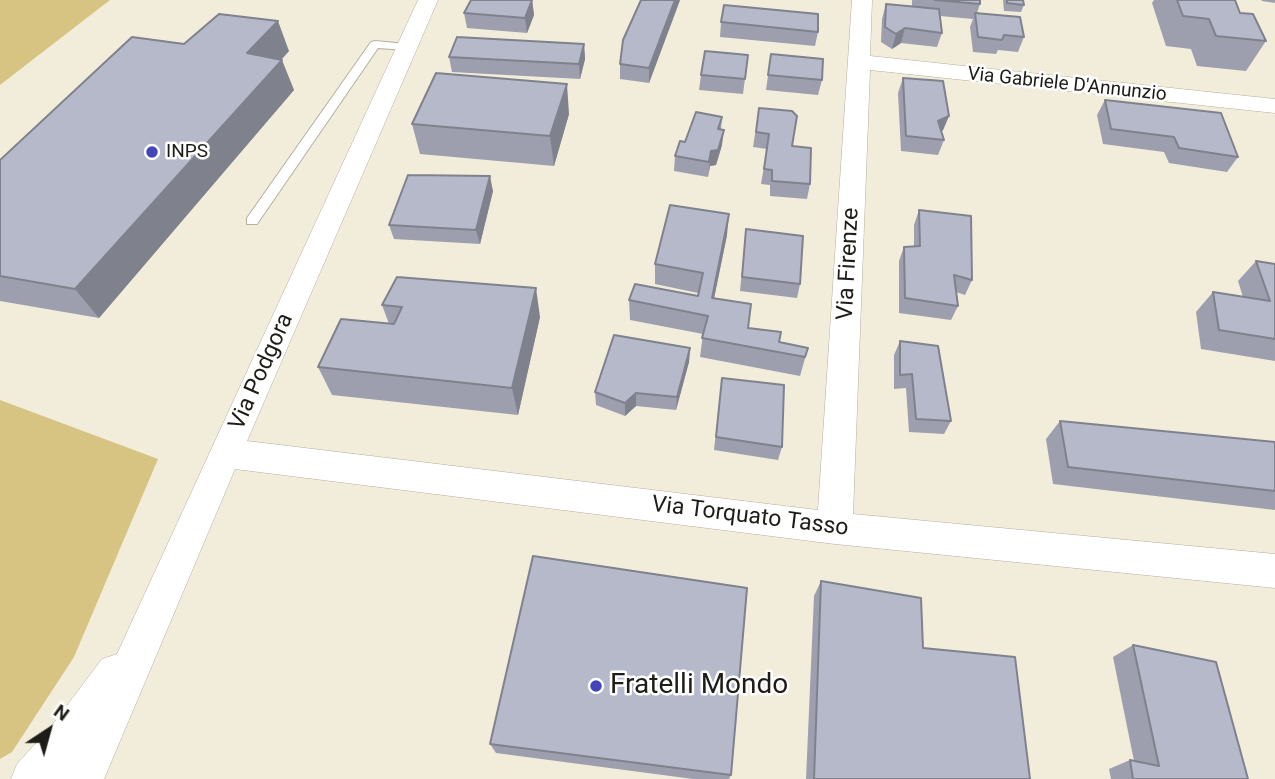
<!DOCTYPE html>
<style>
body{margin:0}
#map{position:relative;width:1275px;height:779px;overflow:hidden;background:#f2eddb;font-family:Roboto,sans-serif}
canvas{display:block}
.north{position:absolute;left:14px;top:695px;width:70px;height:70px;-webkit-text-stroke:5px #fff;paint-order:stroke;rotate:36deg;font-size:19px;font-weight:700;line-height:28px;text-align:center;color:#1e1c16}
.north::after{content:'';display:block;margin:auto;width:24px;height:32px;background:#1e1c16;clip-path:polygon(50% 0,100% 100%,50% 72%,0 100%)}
</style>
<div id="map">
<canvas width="1275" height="779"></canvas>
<div class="north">N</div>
</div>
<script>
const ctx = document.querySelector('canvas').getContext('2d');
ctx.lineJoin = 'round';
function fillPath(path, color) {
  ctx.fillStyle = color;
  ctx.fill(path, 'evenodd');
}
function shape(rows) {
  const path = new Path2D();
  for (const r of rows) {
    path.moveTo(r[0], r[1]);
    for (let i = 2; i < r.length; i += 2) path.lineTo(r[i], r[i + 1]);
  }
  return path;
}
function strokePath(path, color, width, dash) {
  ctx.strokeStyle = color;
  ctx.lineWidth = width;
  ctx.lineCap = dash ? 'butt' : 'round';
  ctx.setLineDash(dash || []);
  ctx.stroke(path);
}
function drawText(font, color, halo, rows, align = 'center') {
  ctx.font = font + ' Roboto,sans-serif';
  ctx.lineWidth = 5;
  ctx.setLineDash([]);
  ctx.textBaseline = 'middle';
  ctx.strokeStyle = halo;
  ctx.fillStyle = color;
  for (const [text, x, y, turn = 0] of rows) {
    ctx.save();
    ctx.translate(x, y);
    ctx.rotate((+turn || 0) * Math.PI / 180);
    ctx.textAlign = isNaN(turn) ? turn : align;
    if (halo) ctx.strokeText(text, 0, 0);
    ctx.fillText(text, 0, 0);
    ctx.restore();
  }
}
fillPath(shape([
 [0,0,110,0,0,85],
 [0,400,158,459,74,657,12,752,0,759]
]), '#d7c483');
const lane = shape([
 [375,41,407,44,412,47,407,50,378,48,257,224,247,224,247,218,371,42,375,41]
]);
const street = shape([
 [418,0,438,0,247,441,818,510,852,0,872,0,870,56,1275,99,1275,113,870,70,853,514,1275,554,1275,588,835,544,235,469,104,779,11,779,17,764,53,724,102,659,117,654,418,0]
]);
strokePath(lane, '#b4af9e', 2);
strokePath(street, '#b4af9e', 1);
fillPath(lane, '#fff');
fillPath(street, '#fff');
fillPath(shape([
 [532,0,534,15,527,33,467,28,464,13],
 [680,0,649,83,620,79,620,64],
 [912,0,980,0,980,4,977,13,1024,37,1018,52,998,50,996,54,973,52,970,27,973,19,940,16,942,33,937,47,901,43,892,49,881,42,882,19,886,4,912,7],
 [1003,0,1023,0,1024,5,1021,12,1004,11],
 [1154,0,1235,0,1240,13,1266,41,1246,71,1197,66,1191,49,1166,46,1152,3],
 [1261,0,1275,0,1275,3,1262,1],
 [721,22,818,32,815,46,720,37],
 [184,44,289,51,281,60,294,90,99,318,0,301,0,160],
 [584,44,585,59,580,79,452,72,449,57],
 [771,54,822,80,818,95,766,90],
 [748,55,743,94,699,90,701,75],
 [903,78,949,116,943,130,941,132,944,140,938,155,901,151,898,93],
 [1105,100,1238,157,1227,172,1169,163,1164,152,1103,144,1097,115],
 [759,108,792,146,810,184,807,199,770,196,770,185,761,184,767,149,753,147],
 [569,114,554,166,420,154,412,124],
 [722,117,721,130,722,145,716,165,710,166,708,177,674,171,675,156,685,142],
 [493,191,480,244,394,239,389,225],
 [919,210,972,280,965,295,956,292,958,306,951,320,899,313,899,261,904,247,914,246,914,225],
 [746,229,800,284,797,298,740,291],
 [727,235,714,298,748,328,779,342,808,348,800,376,700,357,703,334,630,320,629,300,698,296,698,293,655,284,655,264],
 [1256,261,1275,264,1275,361,1201,349,1196,312,1213,292,1243,297,1238,281],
 [382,305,540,317,518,415,332,395,318,367,389,324],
 [900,341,951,421,944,434,909,432,906,388,894,389,894,355],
 [690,348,689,362,676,410,636,406,625,416,596,405,595,392],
 [722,378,782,447,778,460,714,450],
 [1060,421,1275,442,1275,510,1053,484,1046,439],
 [821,581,923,648,1030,779,806,779,814,596],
 [1133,645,1248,779,1111,779,1109,769,1130,760,1134,761,1113,657],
 [490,744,731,775,729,779,693,779,496,753]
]), '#9d9fae');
fillPath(shape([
 [532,0,534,15,527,33,525,18],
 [675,0,680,0,649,83,649,68],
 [278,21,289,51,260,83,247,53],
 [905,28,901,43,892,49,896,34],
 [584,44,585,59,580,79,579,64],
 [282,60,294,90,99,318,75,289],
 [567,84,569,114,554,166,550,136],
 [949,116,943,130,933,136,938,121],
 [724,130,722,145,716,165,710,166,708,177,711,151],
 [490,176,493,191,480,244,476,230],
 [729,214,727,235,710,318,712,298],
 [536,288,540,317,518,415,512,388],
 [690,348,689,362,676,410,677,397],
 [636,393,636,406,625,416,625,403]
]), '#7f828d');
const building = shape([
 [471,0,532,0,525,18,464,13,471,0],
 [641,0,675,0,649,68,620,64,623,40,641,0],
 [935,0,980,0,980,4,935,0],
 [1007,0,1023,0,1024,5,1007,3,1007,0],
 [1177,0,1235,0,1240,13,1253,14,1266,41,1216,36,1209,19,1183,16,1177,0],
 [886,4,939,9,942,33,905,28,896,34,885,27,886,4],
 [724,5,818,14,818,32,721,22,724,5],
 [975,13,1020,17,1024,37,1004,35,1002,40,978,37,975,13],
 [219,14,278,21,247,53,282,60,75,289,0,276,0,160,132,37,184,44,219,14],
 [457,37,584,44,579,64,449,57,457,37],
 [705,51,748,55,745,79,701,75,705,51],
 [771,54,823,59,822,80,768,75,771,54],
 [436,73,567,84,550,136,412,124,436,73],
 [903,78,943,81,949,116,938,121,944,140,906,136,903,78],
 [1105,100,1221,113,1238,157,1179,148,1174,137,1111,129,1105,100],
 [759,108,792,111,797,116,792,146,811,148,810,184,772,181,772,170,764,169,769,134,756,132,759,108],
 [696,112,722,117,718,129,724,130,718,150,711,151,709,162,675,156,680,141,685,142,696,112],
 [408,175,490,176,476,230,389,225,408,175],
 [670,205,729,214,712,298,751,304,748,328,781,332,779,342,808,348,805,357,702,338,708,316,629,300,635,284,698,296,703,273,655,264,670,205],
 [919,210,971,216,972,280,954,275,958,306,905,298,904,247,920,246,919,210],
 [746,229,803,236,800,284,742,277,746,229],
 [1256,261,1275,264,1275,339,1219,330,1213,292,1270,301,1256,261],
 [397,277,536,288,512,388,318,367,341,319,394,324,402,307,382,305,397,277],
 [614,335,690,348,677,397,636,393,625,403,595,392,614,335],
 [900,341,938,346,951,421,916,419,912,374,900,375,900,341],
 [722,378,784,385,782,447,716,437,722,378],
 [1060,421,1275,442,1275,491,1068,467,1060,421],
 [533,556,747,588,731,775,490,744,533,556],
 [821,581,921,598,923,648,1015,657,1030,779,814,779,821,581],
 [1133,645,1216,662,1248,779,1133,779,1130,760,1159,766,1133,645]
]);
fillPath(building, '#b6b9ca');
strokePath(building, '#7f828d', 2);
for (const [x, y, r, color] of [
 [152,152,7,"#4445ba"],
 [596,686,7,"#4445ba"]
]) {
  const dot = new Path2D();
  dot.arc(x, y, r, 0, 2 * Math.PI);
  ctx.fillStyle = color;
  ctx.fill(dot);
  strokePath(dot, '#fff', 2.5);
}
drawText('19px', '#1e1c16', '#fff', [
 ["Via Gabriele D'Annunzio",1067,85,6]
]);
drawText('19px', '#1e1c16', '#fff', [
 ["INPS",166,152]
], 'left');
drawText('23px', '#1e1c16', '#fff', [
 ["Via Firenze",849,264,-87],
 ["Via Podgora",262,372,-66],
 ["Via Torquato Tasso",750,517,7]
]);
drawText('28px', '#1e1c16', '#fff', [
 ["Fratelli Mondo",610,686]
], 'left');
</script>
